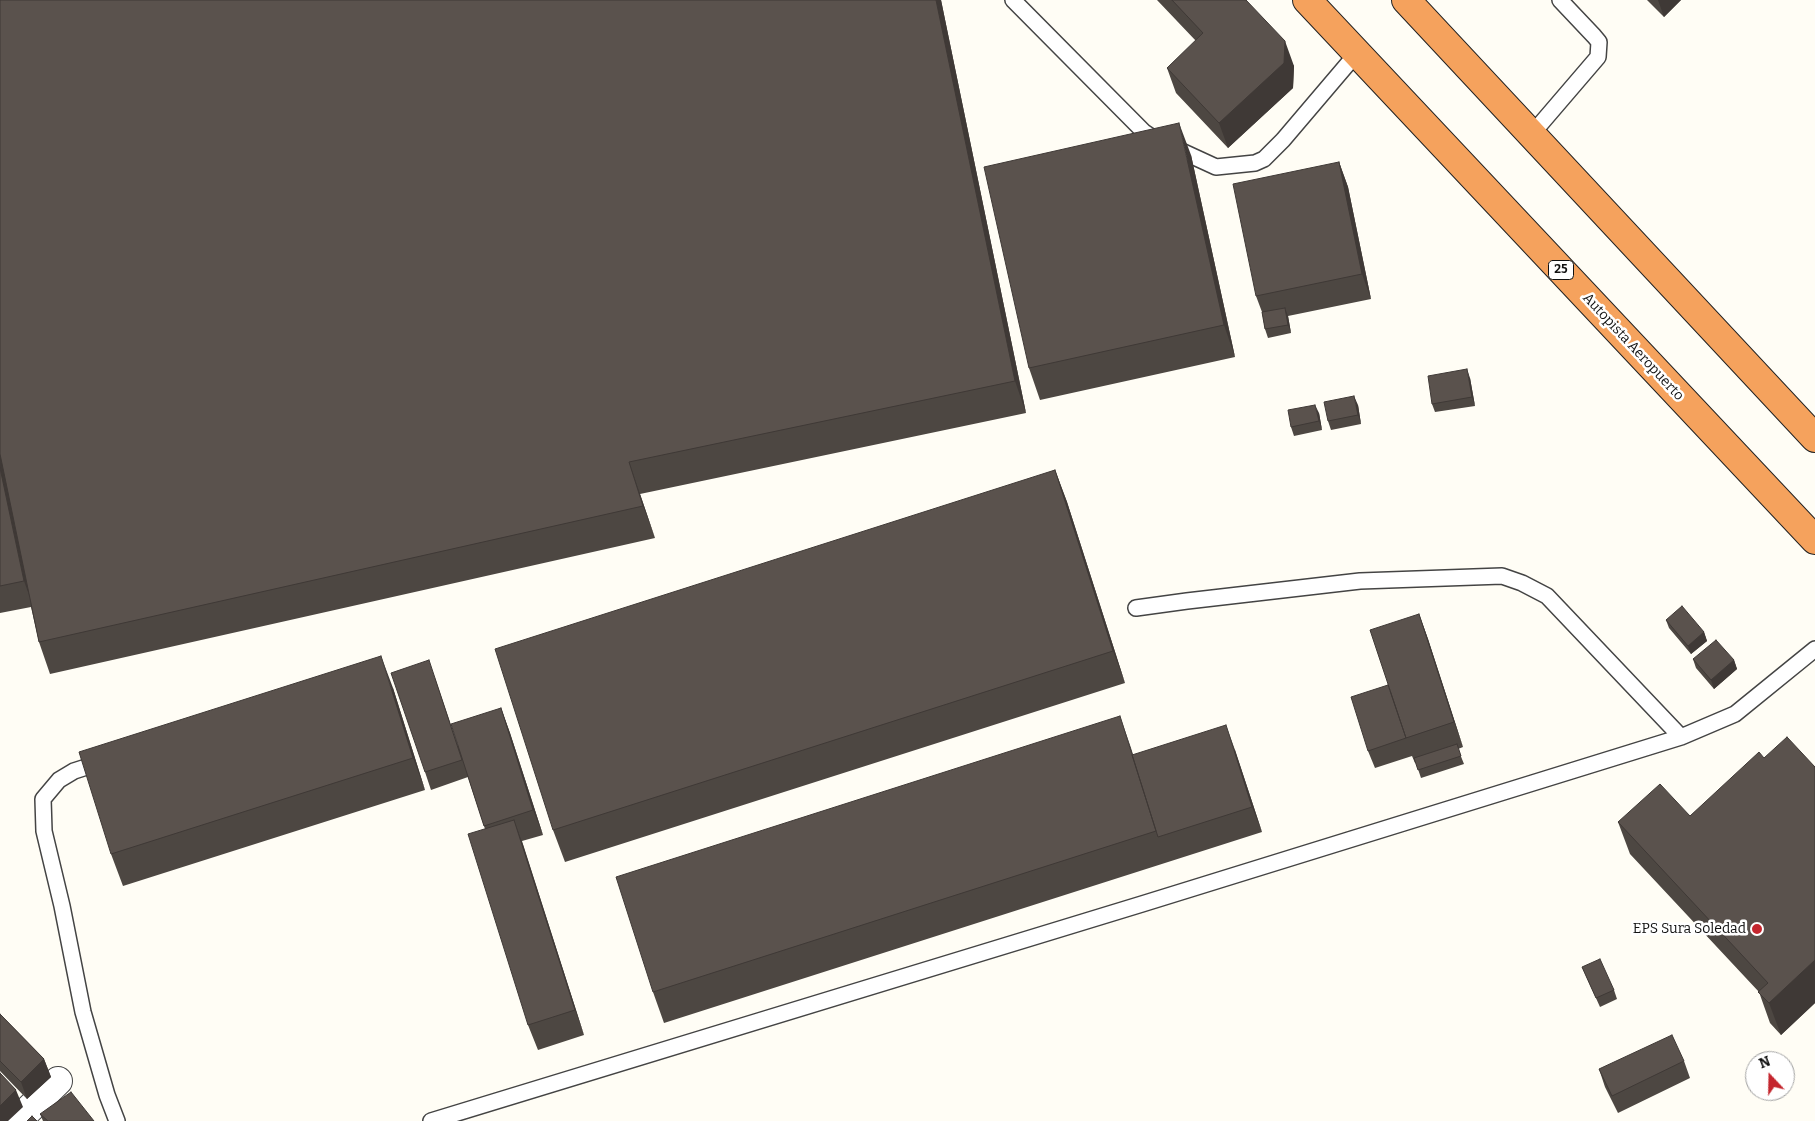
<!DOCTYPE html>
<style>
body{margin:0}
#map{position:relative;width:1815px;height:1121px;overflow:hidden;background:#fffdf5;font-family:Bitter,serif}
canvas{display:block}
.north{position:absolute;left:1745px;top:1051px;width:50px;height:50px;box-sizing:border-box;background:#fff;border:1px solid #a0a0a0;border-radius:50%;rotate:339deg;font-size:14px;font-weight:700;line-height:20px;text-align:center;color:#111}
.north::after{content:'';display:block;margin:auto;width:18px;height:22px;background:#c4262e;clip-path:polygon(50% 0,100% 100%,50% 72%,0 100%)}
</style>
<div id="map">
<canvas width="1815" height="1121"></canvas>
<div class="north">N</div>
</div>
<script>
const ctx = document.querySelector('canvas').getContext('2d');
ctx.lineJoin = 'round';
function shape(rows) {
  const path = new Path2D();
  for (const r of rows) {
    path.moveTo(r[0], r[1]);
    for (let i = 2; i < r.length; i += 2) path.lineTo(r[i], r[i + 1]);
  }
  return path;
}
function strokePath(path, color, width, dash) {
  ctx.strokeStyle = color;
  ctx.lineWidth = width;
  ctx.lineCap = dash ? 'butt' : 'round';
  ctx.setLineDash(dash || []);
  ctx.stroke(path);
}
function fillPath(path, color) {
  ctx.fillStyle = color;
  ctx.fill(path, 'evenodd');
}
function drawText(font, color, halo, rows, align = 'center') {
  ctx.font = font + ' Bitter,serif';
  ctx.lineWidth = 5;
  ctx.setLineDash([]);
  ctx.textBaseline = 'middle';
  ctx.strokeStyle = halo;
  ctx.fillStyle = color;
  for (const [text, x, y, turn = 0] of rows) {
    ctx.save();
    ctx.translate(x, y);
    ctx.rotate((+turn || 0) * Math.PI / 180);
    ctx.textAlign = isNaN(turn) ? turn : align;
    if (halo) ctx.strokeText(text, 0, 0);
    ctx.fillText(text, 0, 0);
    ctx.restore();
  }
}
const lane = shape([
 [1013,0,1144,132,1153,138,1216,167,1255,163,1264,159,1283,140,1357,53],
 [1532,134,1598,57,1599,42,1594,36,1560,0],
 [1136,608,1187,601,1360,581,1502,576,1522,583,1547,596,1681,737],
 [102,762,74,771,59,780,43,799,44,831,62,906,83,1012,107,1095,117,1121],
 [431,1121,1142,904,1681,737,1735,714,1815,649]
]);
const street = shape([
 [17,1121,58,1081]
]);
const highway = shape([
 [1307,0,1815,540],
 [1406,0,1815,438]
]);
strokePath(lane, '#444', 18);
strokePath(street, '#444', 30);
strokePath(highway, '#222', 30);
strokePath(lane, '#fff', 15);
strokePath(street, '#fff', 28);
strokePath(highway, '#f5a25d', 28);
fillPath(shape([
 [0,0,941,0,1026,413,640,494,655,538,50,674,39,642,31,607,0,613],
 [1157,0,1246,0,1294,66,1293,88,1228,148,1176,93,1167,68,1196,41],
 [1647,0,1681,0,1664,17],
 [1191,155,1235,357,1040,400,1029,368],
 [1339,162,1348,187,1371,299,1288,316,1291,333,1268,338,1265,329,1262,312,1256,296],
 [1470,378,1475,406,1435,412,1432,404],
 [1358,405,1361,424,1331,430,1328,421],
 [1319,413,1322,430,1294,436,1291,427],
 [1055,470,1067,502,1125,683,565,862,553,830],
 [1419,614,1428,639,1463,747,1458,749,1464,764,1421,778,1416,763,1415,763,1412,756,1375,768,1368,751],
 [1666,620,1704,632,1707,641,1691,654,1669,628],
 [1693,659,1734,660,1737,669,1714,689,1696,668],
 [435,678,458,746,501,708,510,733,543,835,522,841,584,1035,538,1050,528,1025,485,829,468,777,431,790,425,772],
 [393,688,425,790,123,886,111,854],
 [1235,750,1262,832,664,1023,653,992,1133,755],
 [1764,758,1815,767,1815,1003,1781,1035,1770,1023,1759,992,1630,854,1618,822,1690,816],
 [1582,967,1614,990,1617,999,1600,1007],
 [0,1014,44,1059,51,1077,27,1099,0,1071],
 [1684,1061,1690,1078,1618,1113,1605,1087,1599,1069],
 [40,1114,94,1121,43,1121]
]), '#4d4742');
fillPath(shape([
 [936,0,941,0,1026,413,1015,381],
 [1658,0,1681,0,1664,17],
 [1285,41,1294,66,1293,88,1228,148,1219,123],
 [1179,123,1191,155,1235,357,1224,325],
 [1339,162,1348,187,1371,299,1362,274],
 [1285,308,1288,316,1291,333,1288,325],
 [1467,369,1470,378,1475,406,1472,397],
 [1354,396,1358,405,1361,424,1358,415],
 [1315,405,1319,413,1322,430,1319,421],
 [0,450,33,606,24,581,0,468],
 [629,462,640,494,655,538,643,506],
 [1055,470,1067,502,1125,683,1113,651],
 [1419,614,1428,639,1463,747,1454,722],
 [1704,632,1707,641,1691,654,1688,646],
 [381,656,393,688,425,790,413,758],
 [1734,660,1737,669,1714,689,1711,680],
 [501,708,510,733,543,835,533,810],
 [1120,716,1131,748,1159,837,1158,837],
 [1226,725,1235,750,1262,832,1252,807],
 [514,820,523,845,584,1035,575,1010],
 [1815,960,1815,1003,1781,1035,1769,1003],
 [44,1059,51,1077,27,1099,21,1082],
 [16,1090,23,1107,8,1121,0,1121,0,1106]
]), '#3f3936');
const building = shape([
 [0,0,936,0,1015,381,629,462,643,506,39,642,0,454,0,0],
 [1172,0,1246,0,1285,41,1284,63,1219,123,1167,68,1203,33,1172,0],
 [1179,123,1224,325,1029,368,984,167,1179,123],
 [1339,162,1362,274,1256,296,1233,184,1339,162],
 [1285,308,1288,325,1265,329,1262,312,1285,308],
 [1467,369,1472,397,1432,404,1428,376,1467,369],
 [1354,396,1358,415,1328,421,1324,402,1354,396],
 [1315,405,1319,421,1291,427,1288,410,1315,405],
 [0,468,24,581,0,586,0,468],
 [1055,470,1113,651,553,830,495,649,1055,470],
 [1682,606,1704,632,1688,646,1666,620,1682,606],
 [1419,614,1454,722,1406,738,1370,630,1419,614],
 [1716,640,1734,660,1711,680,1693,659,1716,640],
 [381,656,413,758,111,854,79,752,381,656],
 [429,660,462,760,425,772,391,673,429,660],
 [1388,685,1406,738,1368,751,1351,697,1388,685],
 [501,708,533,810,484,826,451,724,501,708],
 [1120,716,1156,831,653,992,616,877,1120,716],
 [1226,725,1252,807,1158,837,1132,755,1226,725],
 [1787,737,1815,767,1815,960,1769,1003,1758,992,1768,983,1618,822,1660,784,1690,816,1759,752,1764,758,1787,737],
 [1457,744,1461,756,1418,770,1414,758,1457,744],
 [514,820,575,1010,528,1025,468,834,514,820],
 [1600,959,1614,990,1596,998,1582,967,1600,959],
 [0,1014,44,1059,21,1082,0,1061,0,1014],
 [1672,1035,1684,1061,1612,1096,1599,1069,1672,1035],
 [0,1073,16,1090,0,1106,0,1073],
 [71,1092,94,1121,48,1121,40,1114,71,1092],
 [32,1116,37,1121,27,1121,32,1116]
]);
fillPath(building, '#5a524d');
strokePath(building, '#3f3936', 1);
for (const [x, y, r, color] of [
 [1757,929,6,"#c4262e"]
]) {
  const dot = new Path2D();
  dot.arc(x, y, r, 0, 2 * Math.PI);
  ctx.fillStyle = color;
  ctx.fill(dot);
  strokePath(dot, '#fff', 2);
}
for (const [x, y, w] of [
 [1561,270,25]
]) {
  const box = new Path2D();
  box.roundRect(x - w / 2, y - 9.5, w, 19, 4);
  ctx.fillStyle = '#fff';
  ctx.fill(box);
  strokePath(box, '#111', 1);
}
drawText('bold 12px', '#111', null, [
 ["25",1561,270]
]);
drawText('14px', '#111', '#fff', [
 ["Autopista Aeropuerto",1633,347,47]
]);
drawText('14px', '#111', '#fff', [
 ["EPS Sura Soledad",1746,929]
], 'right');
</script>
